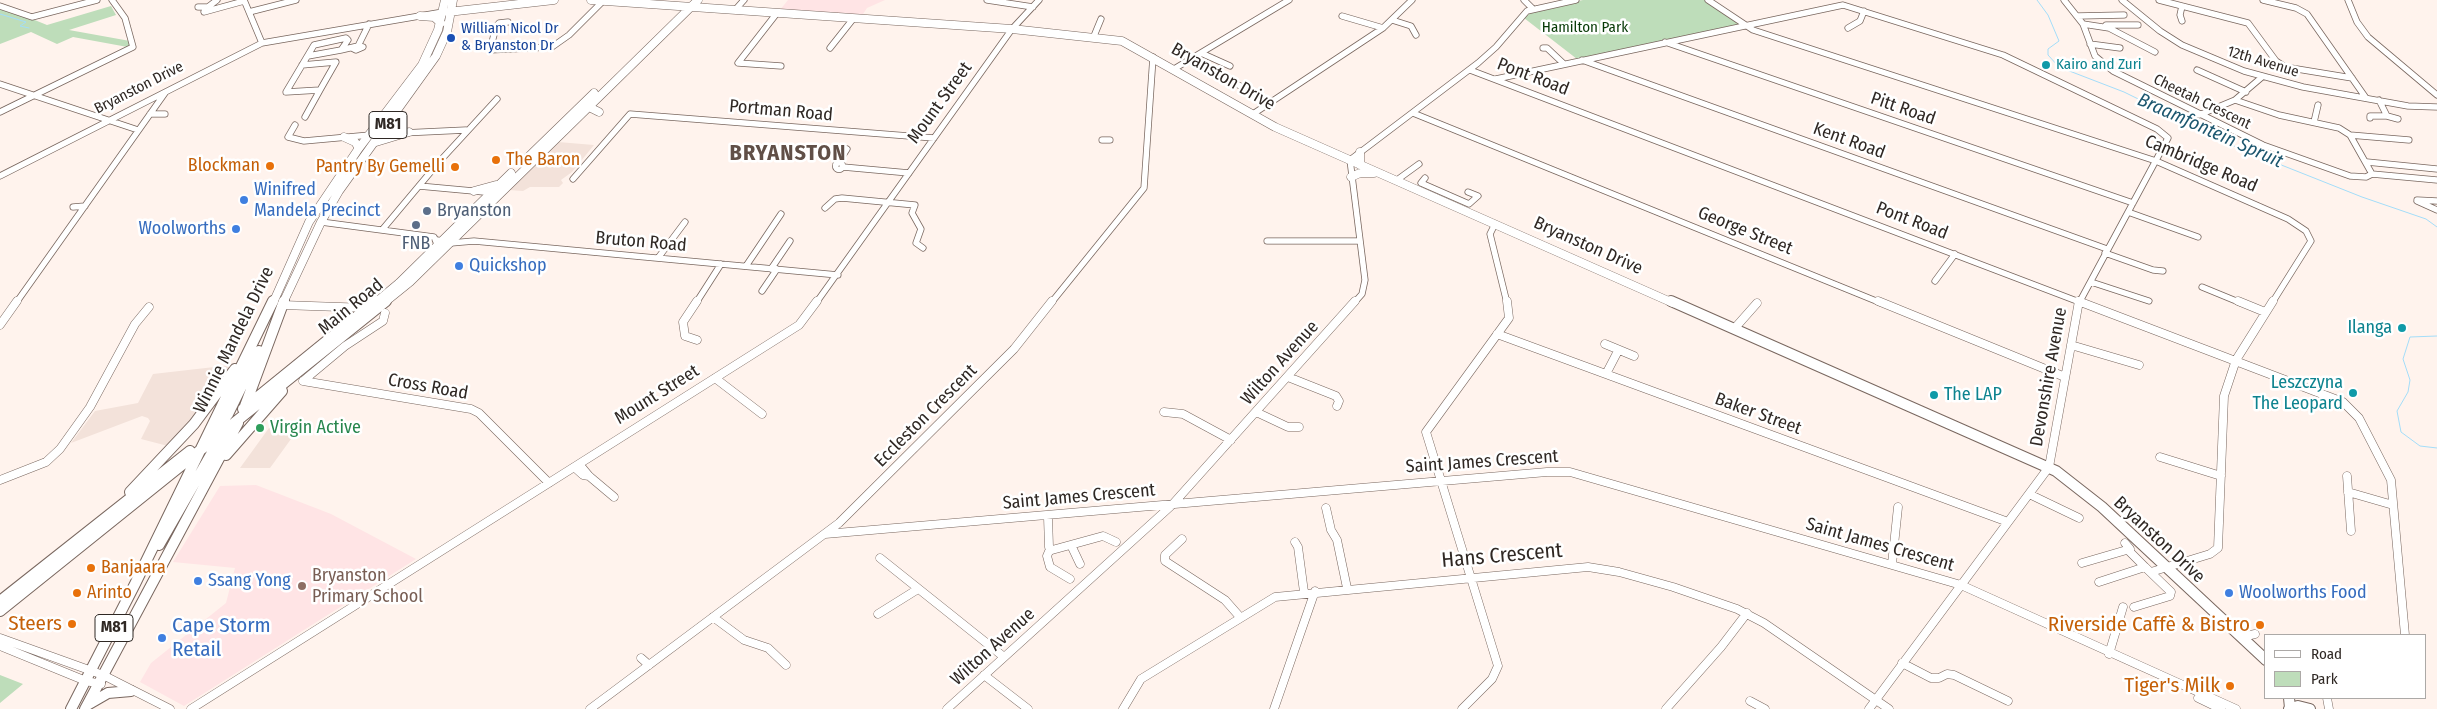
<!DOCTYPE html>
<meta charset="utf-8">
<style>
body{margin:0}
#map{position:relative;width:2437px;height:709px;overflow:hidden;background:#fff3ed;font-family:"Fira Sans Condensed",sans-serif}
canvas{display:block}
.legend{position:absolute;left:2264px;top:634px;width:162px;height:65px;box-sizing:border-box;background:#fff;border:1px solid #aca9a7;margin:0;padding:6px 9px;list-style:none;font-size:15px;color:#2f2824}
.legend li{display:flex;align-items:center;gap:10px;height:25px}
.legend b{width:25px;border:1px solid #aca9a7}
</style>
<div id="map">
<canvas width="2437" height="709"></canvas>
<ul class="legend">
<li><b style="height:6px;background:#fff"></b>Road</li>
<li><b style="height:14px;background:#beddba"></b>Park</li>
</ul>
</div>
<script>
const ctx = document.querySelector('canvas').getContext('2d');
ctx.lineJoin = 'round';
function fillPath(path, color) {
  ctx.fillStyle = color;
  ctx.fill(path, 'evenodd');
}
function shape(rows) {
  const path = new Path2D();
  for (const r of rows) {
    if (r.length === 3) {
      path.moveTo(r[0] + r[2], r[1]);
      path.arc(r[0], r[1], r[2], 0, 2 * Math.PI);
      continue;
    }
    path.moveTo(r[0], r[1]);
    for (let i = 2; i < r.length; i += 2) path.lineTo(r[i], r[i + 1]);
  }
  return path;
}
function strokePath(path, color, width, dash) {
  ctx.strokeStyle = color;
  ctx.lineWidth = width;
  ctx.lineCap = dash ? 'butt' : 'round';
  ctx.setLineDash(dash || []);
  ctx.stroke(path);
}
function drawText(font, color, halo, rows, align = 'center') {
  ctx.font = font + ' "Fira Sans Condensed",sans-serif';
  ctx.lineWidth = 5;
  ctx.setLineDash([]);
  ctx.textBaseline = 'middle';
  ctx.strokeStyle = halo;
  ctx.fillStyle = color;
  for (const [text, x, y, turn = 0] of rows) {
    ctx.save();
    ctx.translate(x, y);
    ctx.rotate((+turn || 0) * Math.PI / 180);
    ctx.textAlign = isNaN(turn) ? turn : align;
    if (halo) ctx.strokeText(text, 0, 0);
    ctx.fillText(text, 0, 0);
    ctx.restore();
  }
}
fillPath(shape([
 [558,142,594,145,572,172,561,180,563,183,559,187,530,187,523,191,509,190],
 [232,365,208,401,168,446,141,439,150,421,148,418,142,416,71,443,95,411,138,403,153,374],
 [269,428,299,428,270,468,240,468]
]), '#f3e2da');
fillPath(shape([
 [788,0,885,0,867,8,863,14,855,15,780,10],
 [256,485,331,514,416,559,184,706,140,682,151,663,226,603,235,568,173,562,220,486]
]), '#ffe4e5');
fillPath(shape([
 [1583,0,1707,0,1743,25,1577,59,1524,18,1534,10],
 [0,6,47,25,111,6,116,15,69,30,130,41,133,48,73,37,57,44,31,32,0,44],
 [0,675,23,684,0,703]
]), '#beddba');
strokePath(shape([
 [2037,0,2048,15,2059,41,2048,49,2048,55,2059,67,2124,92,2236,147,2362,197,2426,219,2437,227],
 [0,14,26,22,20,26,29,28],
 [2437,336,2410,337,2403,359,2410,380,2408,392,2397,411,2401,432,2420,446,2437,448]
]), '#a3ddf9', 1);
const minorFar1 = shape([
 [244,0,262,43],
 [987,0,1033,7],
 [1524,0,1533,9],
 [1708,0,1753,30,2156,161,2288,219,2306,231,2311,241,2272,303],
 [2064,0,2083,24,2095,56,2113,71,2263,145,2350,176,2366,177,2372,174,2350,135,2339,128,2279,115,2235,100],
 [2122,0,2160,31,2182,45,2244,71,2303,87,2408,106,2437,107],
 [2159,0,2248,23,2276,61,2285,67,2352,78],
 [2263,0,2296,8,2307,14,2366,98],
 [2348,0,2357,22,2368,37,2437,95],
 [0,6,32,17,97,0],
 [2182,6,2180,15,2182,21],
 [198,7,208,7,217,0],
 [735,10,744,0],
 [204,12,244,1],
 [249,12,296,0],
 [777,13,738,63,781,66],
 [1342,16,1383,28],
 [2077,16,2124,15],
 [1392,20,1411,26,1416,35],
 [508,22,499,23,496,27,490,50,552,47,569,35,604,0],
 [2083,24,2109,28,2155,52],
 [2106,25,2138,25],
 [1848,28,1860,21,1864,11],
 [1094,36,1101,19],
 [1665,42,2133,203],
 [2090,44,2120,48],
 [358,46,369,24],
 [830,48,853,19],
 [1543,48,1547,48,1564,64],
 [1201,53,1230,66],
 [308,56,341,50],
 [1582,60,2107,249],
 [1195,63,1258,95,1268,105],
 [302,65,336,62,320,90],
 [1174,69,1289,0],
 [1470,70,2082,303],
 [2197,70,2246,92],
 [1496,79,1843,5,2003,55,2157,129,2168,138,2079,303],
 [0,84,138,130],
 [2379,100,2387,116],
 [0,112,133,47,125,18,112,0],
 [1413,113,1881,303],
 [150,114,165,114],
 [1253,114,1383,28,1412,0],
 [2199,115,2235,100,2262,77],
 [305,117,320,90,286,92,314,45,346,38,348,40,341,50,358,46,363,47,356,50,352,48],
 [2370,118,2370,116,2387,116,2398,119],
 [2314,122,2318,105],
 [295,125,288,137,304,141,381,134,466,130],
 [2350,135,2409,140],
 [1102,140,1110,140],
 [2367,162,2437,169],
 [839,166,3.5],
 [838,163,847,149],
 [843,167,909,173],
 [2372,174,2437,180],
 [0,176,262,43,443,12],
 [1425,178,1421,183,1469,204,1478,196,1468,192],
 [573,179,630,114,934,138],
 [1397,180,1419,164],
 [419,186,495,193],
 [2417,200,2437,201],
 [2417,201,2437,210],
 [73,207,85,206],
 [825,208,835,199,842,198,915,205,912,213,921,229,916,243,923,248],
 [2128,212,2198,237],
 [321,222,434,237,437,244],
 [1495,224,1490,234,1507,303],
 [382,230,439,162,497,99],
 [437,240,451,243,474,241,838,275],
 [1267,241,1360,241],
 [2105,253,2153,270,2163,271],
 [658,258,685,222],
 [746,266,781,214],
 [771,269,790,241],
 [1935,281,1955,254],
 [2091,282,2149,301],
 [2202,287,2241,303],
 [762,291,777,269],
 [16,303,165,93],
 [696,303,721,264],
 [816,303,1012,29,1039,0],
 [1051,303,1144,188,1153,57],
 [1354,303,1362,294,1365,280,1350,160,1478,63,1496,47,1527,11,1576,0]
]);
const minor = shape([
 [697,301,683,322,685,336,697,340],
 [1878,301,2065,377],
 [2078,301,2343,402,2359,418,2391,480,2405,635],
 [2238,301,2265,312],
 [282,305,369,308],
 [0,325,17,301],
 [1734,329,1757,303],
 [1497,334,2008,522],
 [1605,344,1634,356],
 [2071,345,2139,365],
 [1606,374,1618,351],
 [1288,377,1336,396,1339,401,1337,406],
 [715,378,762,414],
 [303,381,471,409,479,413,549,483],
 [303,381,345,346,383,321,385,313],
 [1164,412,1183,414,1231,440],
 [1256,412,1288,427,1299,427],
 [2160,457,2221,476],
 [579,464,589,476,614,497],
 [574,467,583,475,589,476],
 [2347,476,2351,531],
 [0,480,46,462,60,449,90,407,135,324,149,307],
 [2348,492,2393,505],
 [2029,494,2079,518],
 [1326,508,1331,530,1337,540,1347,588],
 [1048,517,1049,547,1052,550,1103,536,1116,542],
 [825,534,1547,472,1570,472,1961,585,2236,709],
 [1182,539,1165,555,1165,561,1225,600,1240,617],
 [1295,542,1298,547,1304,592],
 [1071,545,1080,564],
 [1050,549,1047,556,1050,567,1070,579],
 [2127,549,2145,567],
 [880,558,1004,657],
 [2082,563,2130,549,2125,543],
 [1892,564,1898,507],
 [2151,572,2210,554,2218,548,2224,396,2236,360,2273,301],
 [2099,582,2145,567,2171,592,2170,596,2134,607],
 [878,614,918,589],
 [713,617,744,640,768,648,786,665],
 [2242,637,2255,634],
 [0,638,103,675,170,709],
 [0,646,86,681,101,684],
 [2109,654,2123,607],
 [641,658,649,665],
 [1902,663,1931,678,1939,678,1947,674,1954,675,2008,701],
 [984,675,1028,709],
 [2198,698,2221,709],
 [2327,698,2329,709],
 [1750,701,1765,709],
 [191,709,799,325,817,301],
 [590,709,839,523,1014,349,1052,301],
 [947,709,1172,505,1355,301],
 [1123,709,1141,679,1275,597,1588,567,1619,572,1673,587,1737,609,1764,623,1889,709],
 [1274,709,1315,591],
 [1462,709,1492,679,1498,666,1426,432,1509,318,1507,301],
 [1666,709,1721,647,1747,613],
 [1869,709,2049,467,2079,301]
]);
const majorFar1 = shape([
 [591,0,1012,29,1122,41,1275,127,1673,303],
 [448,12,554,0],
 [420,16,434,17,441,23],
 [592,104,591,108,599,112],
 [344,137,355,142,359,148],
 [376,142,409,132],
 [1360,152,1360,165],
 [524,161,594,93],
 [1351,177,1360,173,1374,173],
 [474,191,496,185],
 [273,303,309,222,359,148,422,65,438,30,445,0],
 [283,303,321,222,339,191,436,56,447,32,453,0],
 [375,303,399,283,511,173],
 [384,303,410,282,698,0]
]);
const major = shape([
 [1671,301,2056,471,2102,507,2266,660],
 [245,406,284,301],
 [243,409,376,301],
 [212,435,228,414,259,351],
 [226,455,282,391],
 [130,492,194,424,235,369],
 [159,545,221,437],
 [0,601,190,451],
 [0,611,386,301],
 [2289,698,2290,708],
 [89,704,108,693,131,691],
 [71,709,135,584,273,301],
 [85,709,238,423],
 [2289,709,2298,706,2310,709]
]);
strokePath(minorFar1, '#79675f', 7);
strokePath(minor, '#79675f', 9);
strokePath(majorFar1, '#79675f', 9);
strokePath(major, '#79675f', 12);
strokePath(minorFar1, '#fff', 5.5);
strokePath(minor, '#fff', 8);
strokePath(majorFar1, '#fff', 8);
strokePath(major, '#fff', 10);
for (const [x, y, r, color] of [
 [451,38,5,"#1a4fb4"],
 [2046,65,5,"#0f9aa8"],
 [496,160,5,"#e8710a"],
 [270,166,5,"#e8710a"],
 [455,167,5,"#e8710a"],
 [244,200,5,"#3f7fe0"],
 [427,211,5,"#5c6f8a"],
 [416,225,5,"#5c6f8a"],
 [236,229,5,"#3f7fe0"],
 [459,266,5,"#3f7fe0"],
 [2402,328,5,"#0f9aa8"],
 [2353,393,5,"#0f9aa8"],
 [1934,395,5,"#0f9aa8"],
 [260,428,5,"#2e9e5b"],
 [91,568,5,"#e8710a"],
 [198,581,5,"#3f7fe0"],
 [302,586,5,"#8d6e63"],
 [77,593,5,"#e8710a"],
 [2229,593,5,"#3f7fe0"],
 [72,624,5,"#e8710a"],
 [2260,625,5,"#e8710a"],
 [162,638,5,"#3f7fe0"],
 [2230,686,5,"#e8710a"]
]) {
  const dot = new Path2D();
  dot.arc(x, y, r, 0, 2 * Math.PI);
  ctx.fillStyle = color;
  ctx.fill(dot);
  strokePath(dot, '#fff', 2);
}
drawText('15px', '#073a06', '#fff', [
 ["Hamilton Park",1585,28]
]);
drawText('15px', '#164399', '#fff', [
 ["William Nicol Dr",461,29],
 ["& Bryanston Dr",461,46]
], 'left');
drawText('15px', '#2f2824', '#fff', [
 ["12th Avenue",2263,62,17],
 ["Bryanston Drive",139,88,-27],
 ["Cheetah Crescent",2202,102,26]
]);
drawText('15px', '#0d838f', '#fff', [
 ["Kairo and Zuri",2056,65]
], 'left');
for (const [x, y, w] of [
 [388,125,38],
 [114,628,38]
]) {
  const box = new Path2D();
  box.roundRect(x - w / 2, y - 13.5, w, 27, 4);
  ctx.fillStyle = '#fff';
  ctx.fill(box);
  strokePath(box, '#2f2824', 1);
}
drawText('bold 16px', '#2f2824', null, [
 ["M81",388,125],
 ["M81",114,628]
]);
drawText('18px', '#2f2824', '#fff', [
 ["Bryanston Drive",1223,77,30],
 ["Pont Road",1533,77,21],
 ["Mount Street",940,103,-54],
 ["Pitt Road",1903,109,19],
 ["Portman Road",781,111,5],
 ["Kent Road",1849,141,20],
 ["Cambridge Road",2201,164,23],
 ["Pont Road",1912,221,21],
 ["George Street",1745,231,22],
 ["Bruton Road",641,242,5],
 ["Bryanston Drive",1588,246,24],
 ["Main Road",351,307,-39],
 ["Winnie Mandela Drive",234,340,-64],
 ["Wilton Avenue",1280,363,-48],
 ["Devonshire Avenue",2049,377,-80],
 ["Cross Road",428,387,10],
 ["Mount Street",657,395,-32],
 ["Baker Street",1758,414,20],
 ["Eccleston Crescent",926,416,-45],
 ["Saint James Crescent",1482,462,-4],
 ["Saint James Crescent",1079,497,-5],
 ["Bryanston Drive",2159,540,43],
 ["Saint James Crescent",1880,545,16],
 ["Wilton Avenue",993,647,-42]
]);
drawText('18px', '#c56008', '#fff', [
 ["The Baron",506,160],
 ["Blockman",260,166,"right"],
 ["Pantry By Gemelli",445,167,"right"],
 ["Banjaara",101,568],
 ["Arinto",87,593]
], 'left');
drawText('18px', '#366cbe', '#fff', [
 ["Winifred",254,190],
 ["Mandela Precinct",254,211],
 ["Woolworths",226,229,"right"],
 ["Quickshop",469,266],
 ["Ssang Yong",208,581],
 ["Woolworths Food",2239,593]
], 'left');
drawText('18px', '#4e5e75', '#fff', [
 ["Bryanston",437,211],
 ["FNB",416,244,"center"]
], 'left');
drawText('18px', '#0d838f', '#fff', [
 ["Ilanga",2392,328],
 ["Leszczyna",2343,383],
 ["The Leopard",2343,404],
 ["The LAP",1944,395,"left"]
], 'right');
drawText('18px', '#27864d', '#fff', [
 ["Virgin Active",270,428]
], 'left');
drawText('18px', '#785e54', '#fff', [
 ["Bryanston",312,576],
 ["Primary School",312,597]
], 'left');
drawText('italic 19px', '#1d576f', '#fff', [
 ["Braamfontein Spruit",2210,131,24]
]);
drawText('21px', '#2f2824', '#fff', [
 ["Hans Crescent",1502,556,-5]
]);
drawText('21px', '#c56008', '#fff', [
 ["Steers",62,624],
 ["Riverside Caffè & Bistro",2250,625],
 ["Tiger's Milk",2220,686]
], 'right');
drawText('21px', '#366cbe', '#fff', [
 ["Cape Storm",172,626],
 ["Retail",172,650]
], 'left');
ctx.letterSpacing = '1px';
drawText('bold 22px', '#604f47', '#fff', [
 ["BRYANSTON",788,154]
]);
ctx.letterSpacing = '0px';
</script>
